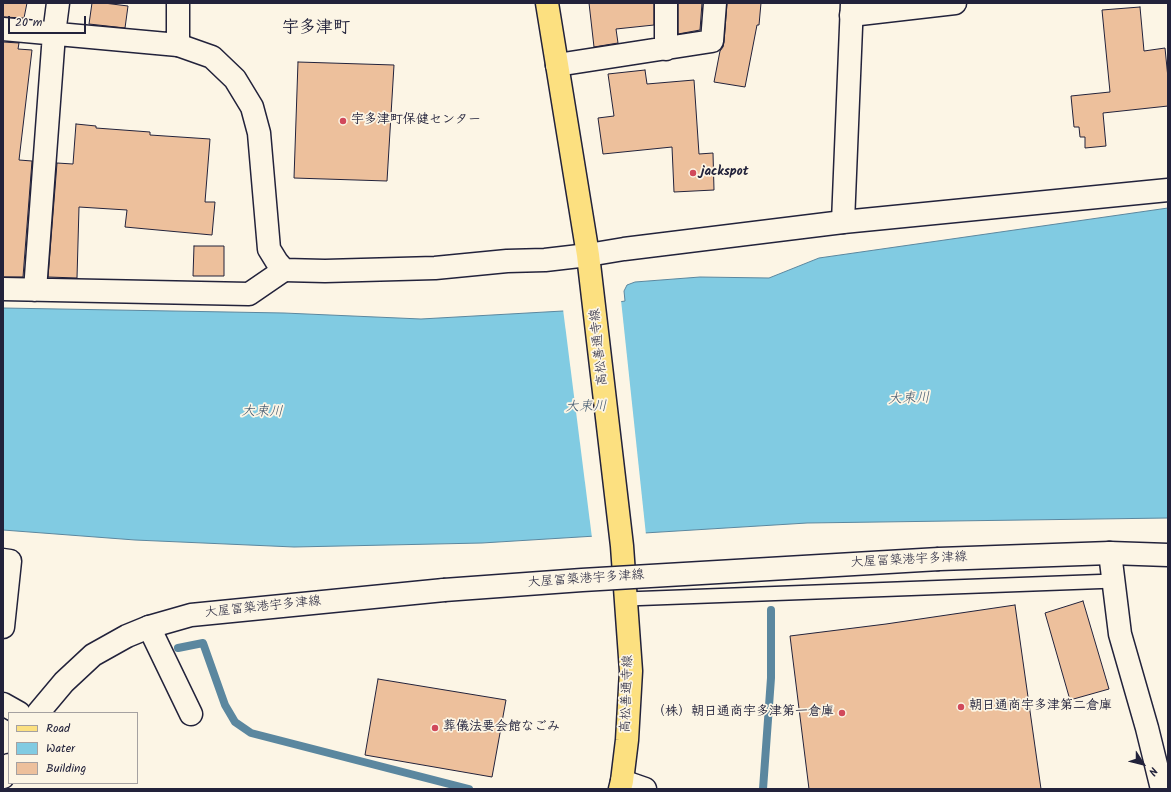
<!DOCTYPE html>
<meta charset="utf-8">
<style>
body{margin:0}
#map{position:relative;width:1171px;height:792px;overflow:hidden;background:#fcf5e5;font-family:Kalam,sans-serif}
canvas{display:block}
.frame{position:absolute;inset:0;border:4px solid #22223b;pointer-events:none}
.legend{position:absolute;left:8px;top:712px;width:130px;height:72px;box-sizing:border-box;background:#fcf5e5;border:1px solid #a5a1a1;margin:0;padding:5px 7px;list-style:none;font-size:12px;color:#22223b}
.legend li{display:flex;align-items:center;gap:8px;height:20px}
.legend b{width:20px;border:1px solid #a5a1a1}
.north{position:absolute;left:1123px;top:744px;width:40px;height:40px;-webkit-text-stroke:3px #fcf5e5;paint-order:stroke;rotate:126deg;font-size:11px;font-weight:700;line-height:16px;text-align:center;color:#22223b}
.north::after{content:'';display:block;margin:auto;width:14px;height:18px;background:#22223b;clip-path:polygon(50% 0,100% 100%,50% 72%,0 100%)}
.scale{position:absolute;left:8px;top:16px;width:78px;height:18px;box-sizing:border-box;border:2px solid #22223b;border-top:0;padding-left:5px;font-size:12px;line-height:14px;white-space:nowrap;color:#22223b;-webkit-text-stroke:3px #fcf5e5;paint-order:stroke}
</style>
<div id="map">
<canvas width="1171" height="792"></canvas>
<div class="frame"></div>
<ul class="legend">
<li><b style="height:5px;background:#fce080"></b>Road</li>
<li><b style="height:11px;background:#81cbe2"></b>Water</li>
<li><b style="height:11px;background:#edc09c"></b>Building</li>
</ul>
<div class="north">N</div>
<div class="scale">20 m</div>
</div>
<script>
const ctx = document.querySelector('canvas').getContext('2d');
ctx.lineJoin = 'round';
function fillPath(path, color) {
  ctx.fillStyle = color;
  ctx.fill(path, 'evenodd');
}
function shape(rows) {
  const path = new Path2D();
  for (const r of rows) {
    path.moveTo(r[0], r[1]);
    for (let i = 2; i < r.length; i += 2) path.lineTo(r[i], r[i + 1]);
  }
  return path;
}
function strokePath(path, color, width, dash) {
  ctx.strokeStyle = color;
  ctx.lineWidth = width;
  ctx.lineCap = dash ? 'butt' : 'round';
  ctx.setLineDash(dash || []);
  ctx.stroke(path);
}
function drawText(font, color, halo, rows, align = 'center') {
  ctx.font = font + ' Kalam,"Klee One",sans-serif';
  ctx.lineWidth = 3.5;
  ctx.setLineDash([]);
  ctx.textBaseline = 'middle';
  ctx.strokeStyle = halo;
  ctx.fillStyle = color;
  for (const [text, x, y, turn = 0] of rows) {
    ctx.save();
    ctx.translate(x, y);
    ctx.rotate((+turn || 0) * Math.PI / 180);
    ctx.textAlign = isNaN(turn) ? turn : align;
    if (halo) ctx.strokeText(text, 0, 0);
    ctx.fillText(text, 0, 0);
    ctx.restore();
  }
}
const water = shape([
 [1168,208,1168,518,807,523,482,543,294,547,135,540,3,530,3,308,284,313,421,319,563,311,625,301,624,291,627,285,635,282,700,277,769,278,819,258,1168,208]
]);
fillPath(water, '#81cbe2');
strokePath(water, '#5b879f', 1);
fillPath(shape([
 [621,300,646,535,592,538,563,309]
]), '#fcf5e5');
strokePath(shape([
 [178,648,203,643,225,705,235,722,251,733,469,789],
 [763,789,771,678,771,610]
]), '#5b879f', 8);
const building = shape([
 [3,3,27,3,24,18,3,17,3,3],
 [92,3,104,3,128,6,125,28,89,24,92,3],
 [589,3,654,3,654,25,616,29,618,43,594,47,589,3],
 [678,3,702,3,700,30,678,34,678,3],
 [727,3,761,3,759,25,757,25,745,87,714,82,720,51,723,47,724,42,727,3],
 [1140,7,1144,51,1165,48,1168,78,1168,106,1103,113,1106,146,1085,148,1085,137,1080,137,1079,127,1074,127,1071,96,1110,92,1102,10,1140,7],
 [3,42,19,43,18,49,32,50,19,160,32,161,23,277,3,277,3,42],
 [298,62,394,65,387,181,294,178,298,62],
 [645,70,647,84,694,80,699,154,713,153,714,190,674,192,672,147,603,154,598,118,614,116,608,74,645,70],
 [76,124,96,126,96,128,150,132,150,135,210,139,205,202,215,202,212,235,125,227,127,210,79,207,77,278,48,277,57,163,73,164,76,124],
 [194,246,224,246,224,276,193,276,194,246],
 [1083,601,1109,689,1070,700,1045,613,1083,601],
 [1015,605,1041,789,809,789,790,636,886,624,1015,605],
 [378,679,506,700,492,777,365,755,378,679]
]);
fillPath(building, '#edc09c');
strokePath(building, '#22223b', 1);
const service = shape([
 [626,599,1114,581]
]);
const minor = shape([
 [666,3,666,49],
 [3,29,178,45,178,3],
 [557,65,712,41,715,3],
 [843,222,852,3],
 [3,289,249,294,284,270],
 [35,290,54,34,58,3],
 [1110,553,1120,634,1147,728,1162,789],
 [3,560,10,561,3,627],
 [149,627,191,714],
 [3,704,19,713],
 [622,781,645,789]
]);
const tertiary = shape([
 [851,15,955,3],
 [178,45,212,57,235,79,252,107,259,133,269,249,277,262,284,270,325,271,435,268,507,261,545,260,588,255,624,249,843,222,1168,190]
]);
const secondary = shape([
 [939,559,1110,553,1168,555],
 [38,713,64,682,93,655,127,636,149,627,191,615,444,590],
 [3,777,9,765]
]);
const primary = shape([
 [547,3,588,255,622,546,631,671,627,740,622,781,620,789]
]);
strokePath(service, '#22223b', 16);
strokePath(minor, '#22223b', 25);
strokePath(tertiary, '#22223b', 25);
strokePath(secondary, '#22223b', 25);
strokePath(primary, '#22223b', 25);
strokePath(service, '#fcf5e5', 13);
strokePath(minor, '#fcf5e5', 22);
strokePath(tertiary, '#fcf5e5', 22);
strokePath(secondary, '#fcf5e5', 22);
strokePath(primary, '#fce080', 22);
const secondaryBridge = shape([
 [444,590,582,580,939,559]
]);
strokePath(secondaryBridge, '#22223b', 25, []);
strokePath(secondaryBridge, '#fcf5e5', 22);
for (const [x, y, r, color] of [
 [343,121,4,"#d1495b"],
 [693,173,4,"#d1495b"],
 [961,707,4,"#d1495b"],
 [842,713,4,"#d1495b"],
 [435,728,4,"#d1495b"]
]) {
  const dot = new Path2D();
  dot.arc(x, y, r, 0, 2 * Math.PI);
  ctx.fillStyle = color;
  ctx.fill(dot);
  strokePath(dot, '#fcf5e5', 1.5);
}
drawText('bold 13px', '#22223b', '#fcf5e5', [
 ["宇多津町保健センター",351,121],
 ["jackspot",701,173],
 ["朝日通商宇多津第二倉庫",969,707],
 ["（株）朝日通商宇多津第一倉庫",834,713,"right"],
 ["葬儀法要会館なごみ",443,728]
], 'left');
drawText('13px', '#22223b', '#fcf5e5', [
 ["高松善通寺線",600,347,-96],
 ["大屋冨築港宇多津線",909,561,-3],
 ["大屋冨築港宇多津線",586,580,-4],
 ["大屋冨築港宇多津線",263,608,-6],
 ["高松善通寺線",628,694,-88]
]);
drawText('italic 14px', '#3e556d', '#fcf5e5', [
 ["大束川",909,400,-2],
 ["大束川",586,408,-1],
 ["大束川",262,413,1]
]);
drawText('bold 17px', '#22223b', '#fcf5e5', [
 ["宇多津町",316,29]
]);
</script>
